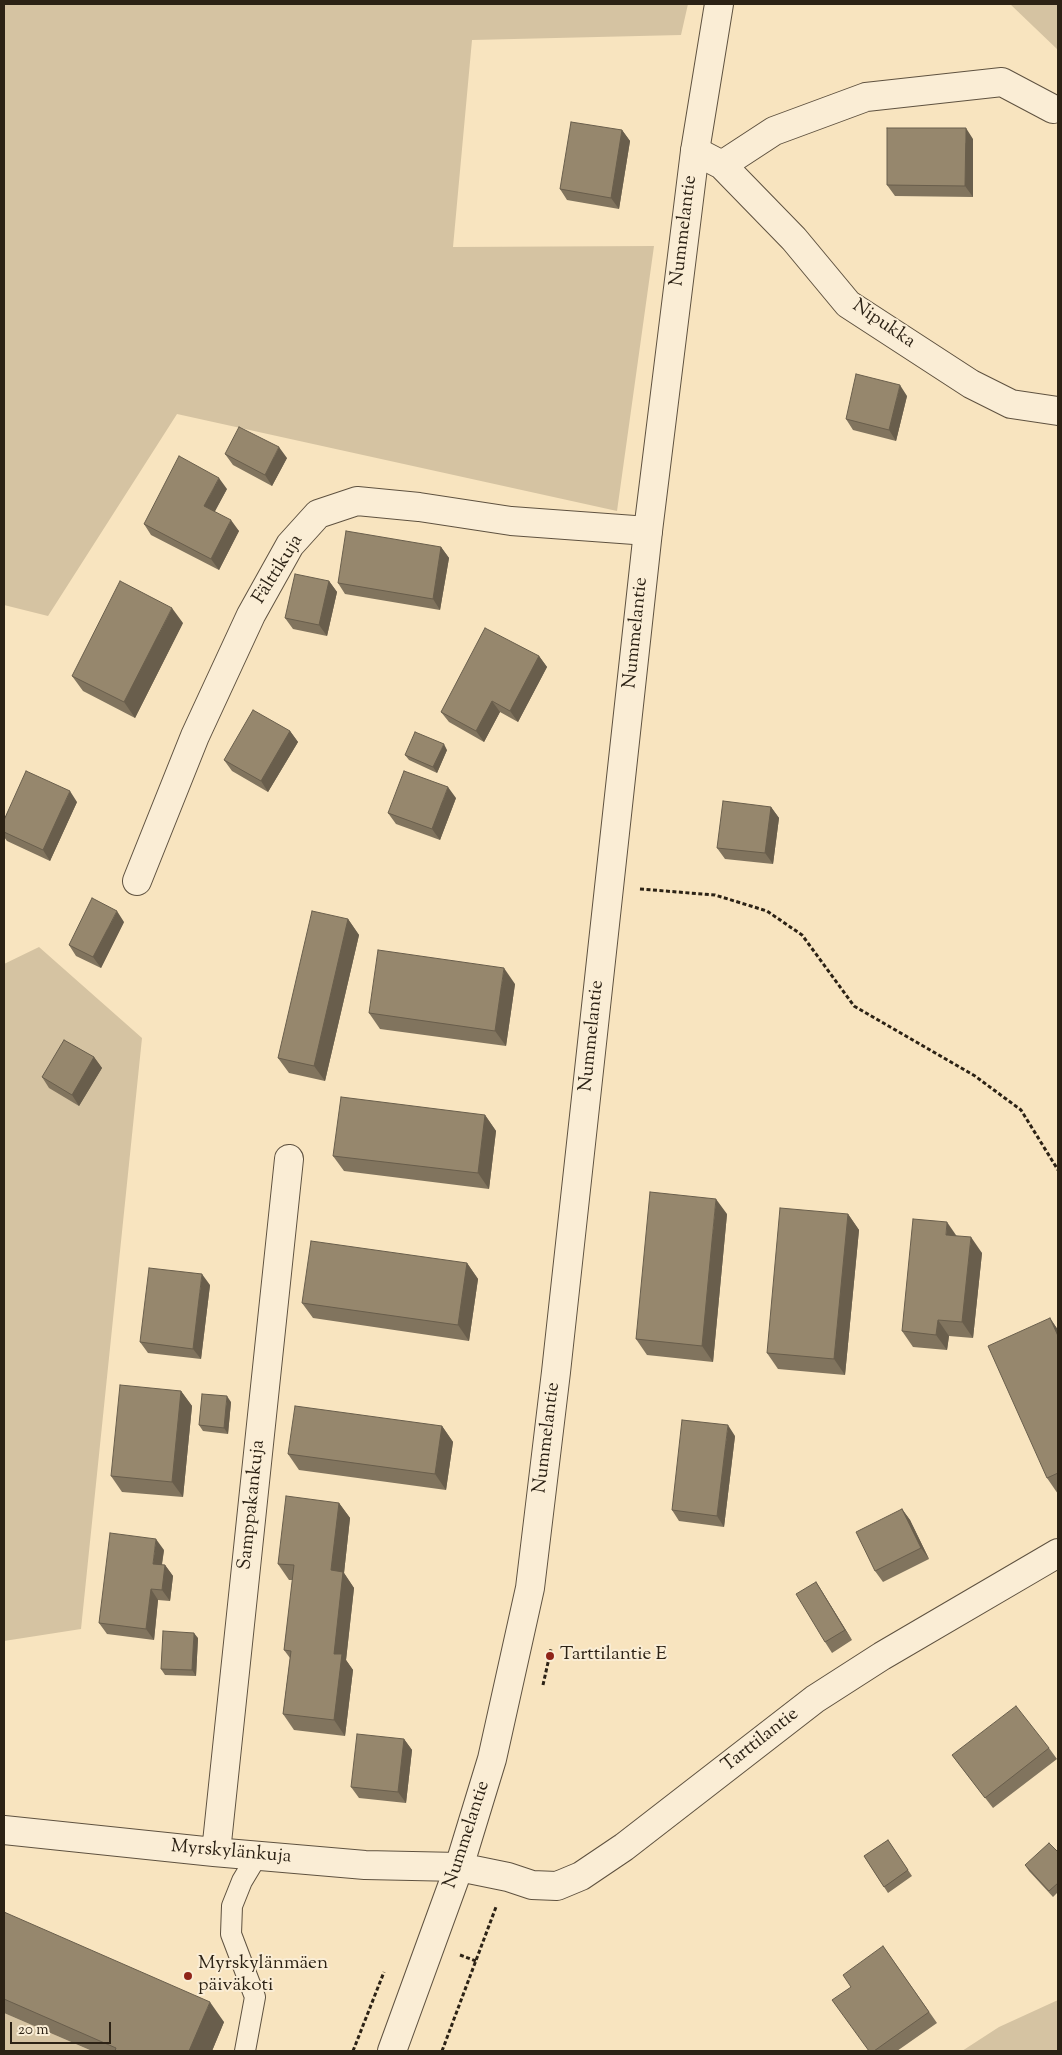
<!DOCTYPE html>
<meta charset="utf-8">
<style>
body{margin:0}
#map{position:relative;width:1062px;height:2055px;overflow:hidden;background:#f8e4bf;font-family:"Sorts Mill Goudy",serif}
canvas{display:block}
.frame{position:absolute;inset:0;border:5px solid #2c2215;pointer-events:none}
.scale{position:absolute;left:10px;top:2022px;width:101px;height:22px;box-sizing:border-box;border:2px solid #2c2215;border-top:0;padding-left:6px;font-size:15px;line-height:18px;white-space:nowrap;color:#2c2215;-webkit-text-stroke:4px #faedd5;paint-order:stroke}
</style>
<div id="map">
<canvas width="1062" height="2055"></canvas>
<div class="frame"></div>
<div class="scale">20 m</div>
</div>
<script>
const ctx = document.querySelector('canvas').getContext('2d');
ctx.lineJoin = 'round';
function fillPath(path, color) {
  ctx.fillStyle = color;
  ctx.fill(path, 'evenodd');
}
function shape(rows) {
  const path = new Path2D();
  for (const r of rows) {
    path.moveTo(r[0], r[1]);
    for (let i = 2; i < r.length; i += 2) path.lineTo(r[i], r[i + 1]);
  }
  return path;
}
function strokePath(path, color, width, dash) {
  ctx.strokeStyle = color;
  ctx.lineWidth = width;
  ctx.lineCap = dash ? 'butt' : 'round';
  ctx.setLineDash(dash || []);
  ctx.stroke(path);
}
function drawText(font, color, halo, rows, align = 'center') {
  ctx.font = font + ' "Sorts Mill Goudy",serif';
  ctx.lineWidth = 4;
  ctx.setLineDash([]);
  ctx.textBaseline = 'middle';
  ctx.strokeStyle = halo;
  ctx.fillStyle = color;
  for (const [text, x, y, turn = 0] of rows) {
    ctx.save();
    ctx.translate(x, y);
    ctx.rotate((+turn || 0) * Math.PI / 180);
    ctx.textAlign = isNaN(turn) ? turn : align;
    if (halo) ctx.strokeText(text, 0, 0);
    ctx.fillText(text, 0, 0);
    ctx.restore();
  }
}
fillPath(shape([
 [4,4,688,4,681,35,472,40,453,247,654,246,617,511,177,414,48,616,4,605],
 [1010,4,1058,4,1058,50],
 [39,947,142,1038,81,1629,4,1641,4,964],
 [1058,2000,1058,2051,962,2051,999,2027],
 [4,2013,92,2051,4,2051]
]), '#d5c3a2');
const service = shape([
 [245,2051,255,1997,231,1934,232,1906,242,1881,257,1856]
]);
const minor = shape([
 [695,151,722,165,794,239,848,304,971,384,1011,404,1058,411],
 [722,165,774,131,866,97,1002,82,1053,109],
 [137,881,195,736,251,615,290,545,318,514,357,501,419,507,511,521,648,531],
 [4,1830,214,1852,365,1865,459,1867],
 [216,1852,289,1159]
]);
const tertiary = shape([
 [459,1867,508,1877,532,1885,557,1886,581,1876,624,1847,815,1699,882,1656,1058,1553],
 [392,2051,459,1867,492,1759,530,1588,556,1372,648,531,695,151,719,4]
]);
strokePath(service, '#5f5240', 22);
strokePath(minor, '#5f5240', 30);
strokePath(tertiary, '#5f5240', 30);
strokePath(shape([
 [640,889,715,895,767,911,802,935,854,1006,975,1076,1021,1110,1058,1170],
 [543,1685,551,1649],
 [460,1955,476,1961],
 [353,2051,384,1972],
 [442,2051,496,1907]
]), '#2c2215', 3, [4, 2.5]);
strokePath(service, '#faedd5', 20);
strokePath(minor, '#faedd5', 28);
strokePath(tertiary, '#faedd5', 28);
fillPath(shape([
 [622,130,630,141,619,209,567,200,560,189],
 [973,139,973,197,895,196,887,185],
 [907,396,896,441,853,430,846,419],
 [225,454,287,458,272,486,233,465],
 [227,489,214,512,239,531,219,570,151,535,144,524],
 [441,547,449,558,440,610,345,594,338,583],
 [329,581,337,592,327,636,293,629,285,618],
 [183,623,135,718,83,691,72,676],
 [539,656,547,667,518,722,500,712,484,742,449,722,441,712],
 [290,731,298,742,268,792,232,771,224,760],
 [447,750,437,773,409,760,405,755],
 [456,798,440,840,396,824,388,813],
 [77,802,50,861,7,841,4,837,4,820],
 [771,807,779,818,773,864,725,859,717,848],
 [348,919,359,935,325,1081,289,1073,278,1058],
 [124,922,101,968,76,956,69,945],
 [515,984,506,1046,380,1029,369,1013],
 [94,1057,102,1068,79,1106,49,1088,42,1077],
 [485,1115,496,1131,489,1189,344,1171,333,1156],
 [727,1214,713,1362,647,1355,636,1339],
 [848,1214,859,1230,845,1375,778,1369,767,1353],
 [957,1236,982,1253,973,1338,949,1336,947,1350,913,1347,902,1331],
 [467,1263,478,1279,469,1341,313,1318,302,1303],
 [210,1285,201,1359,148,1353,140,1342],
 [1050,1318,1058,1330,1058,1494,1047,1478],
 [181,1391,192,1406,183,1497,122,1492,111,1476],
 [231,1402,228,1434,203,1431,199,1425],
 [442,1426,453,1442,446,1490,299,1470,288,1454],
 [735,1436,724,1527,679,1521,672,1510],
 [339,1503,350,1518,344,1573,354,1588,346,1660,353,1670,345,1736,294,1730,283,1714,290,1658,284,1650,293,1580,289,1580,278,1564],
 [902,1509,910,1520,929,1559,883,1582,875,1571],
 [164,1550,162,1565,165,1565,173,1576,170,1601,158,1600,154,1640,107,1634,99,1623],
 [816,1582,823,1593,852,1640,832,1653,825,1642],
 [198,1638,196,1676,165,1675,161,1669],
 [404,1739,412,1750,406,1803,359,1798,351,1787],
 [1049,1748,1057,1759,993,1808,952,1755],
 [888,1840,912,1876,888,1893,864,1856],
 [1058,1852,1058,1892,1053,1897,1029,1871,1025,1865],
 [4,1912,224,2022,212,2051,92,2051,4,2013],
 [883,1946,937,2023,897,2051,869,2051,851,1987]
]), '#81745e');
fillPath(shape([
 [966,128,973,139,973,197,965,186],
 [622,130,630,141,619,209,611,198],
 [900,385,907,396,896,441,889,430],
 [279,447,287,458,272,486,265,475],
 [219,478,227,489,212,517,204,506],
 [231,520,239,531,219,570,211,559],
 [441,547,449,558,440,610,433,599],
 [329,581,337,592,327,636,319,625],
 [172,608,183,623,135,718,124,702],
 [539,656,547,667,518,722,510,711],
 [492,701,500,712,484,742,476,731],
 [290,731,298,742,268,792,261,781],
 [444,744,447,750,437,773,433,767],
 [448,787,456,798,440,840,432,829],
 [70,791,77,802,50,861,43,850],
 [771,807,779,818,773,864,765,853],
 [117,911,124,922,101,968,93,957],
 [348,919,359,935,325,1081,314,1066],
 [504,968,515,984,506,1046,495,1031],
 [94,1057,102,1068,79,1106,72,1095],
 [485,1115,496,1131,489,1189,478,1173],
 [716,1199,727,1214,713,1362,702,1346],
 [848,1214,859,1230,845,1375,834,1359],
 [947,1222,958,1238,946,1235],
 [971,1237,982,1253,973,1338,962,1322],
 [467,1263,478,1279,469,1341,458,1325],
 [202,1274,210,1285,201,1359,193,1349],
 [1050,1318,1058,1330,1058,1336],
 [938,1320,949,1336,947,1350,936,1335],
 [181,1391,192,1406,183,1497,172,1482],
 [227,1396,231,1402,228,1434,224,1428],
 [728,1425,735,1436,724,1527,717,1516],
 [442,1426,453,1442,446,1490,435,1474],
 [339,1503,350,1518,344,1573,354,1588,346,1660,353,1670,345,1736,334,1720,334,1654,331,1570],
 [902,1509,910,1520,929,1559,921,1548],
 [156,1539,164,1550,160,1575,153,1564],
 [165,1565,173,1576,170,1601,162,1590],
 [816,1582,823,1593,852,1640,845,1630],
 [151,1589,158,1600,154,1640,146,1629],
 [194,1633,198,1638,196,1676,192,1670],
 [404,1739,412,1750,406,1803,398,1792],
 [210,2002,224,2022,212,2051,189,2051]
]), '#695e4c');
const building = shape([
 [571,122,622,130,611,198,560,189,571,122],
 [887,128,966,128,965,186,887,185,887,128],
 [856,374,900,385,889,430,846,419,856,374],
 [239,427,279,447,265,475,225,454,239,427],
 [179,456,219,478,204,506,231,520,211,559,144,524,179,456],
 [346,531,441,547,433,599,338,583,346,531],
 [295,574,329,581,319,625,285,618,295,574],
 [120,581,172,608,124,702,72,676,120,581],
 [485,628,539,656,510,711,492,701,476,731,441,712,485,628],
 [253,710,290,731,261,781,224,760,253,710],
 [415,732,444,744,433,767,405,755,415,732],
 [26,771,70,791,43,850,4,832,4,820,26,771],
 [404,771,448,787,432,829,388,813,404,771],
 [723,801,771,807,765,853,717,848,723,801],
 [92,898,117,911,93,957,69,945,92,898],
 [312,911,348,919,314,1066,278,1058,312,911],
 [378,950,504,968,495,1031,369,1013,378,950],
 [64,1040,94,1057,72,1095,42,1077,64,1040],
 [341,1097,485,1115,478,1173,333,1156,341,1097],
 [650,1192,716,1199,702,1346,636,1339,650,1192],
 [780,1208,848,1214,834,1359,767,1353,780,1208],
 [913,1219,947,1222,946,1235,971,1237,962,1322,938,1320,936,1335,902,1331,913,1219],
 [311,1241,467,1263,458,1325,302,1303,311,1241],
 [149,1268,202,1274,193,1349,140,1342,149,1268],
 [1050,1318,1058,1336,1058,1473,1047,1478,988,1346,1050,1318],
 [120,1385,181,1391,172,1482,111,1476,120,1385],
 [202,1394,227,1396,224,1428,199,1425,202,1394],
 [295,1406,442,1426,435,1474,288,1454,295,1406],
 [682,1420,728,1425,717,1516,672,1510,682,1420],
 [286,1496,339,1503,331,1570,343,1572,334,1654,342,1654,334,1720,283,1714,291,1651,284,1650,294,1565,278,1564,286,1496],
 [902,1509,921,1548,875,1571,856,1532,902,1509],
 [110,1533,156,1539,153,1564,165,1565,162,1590,151,1589,146,1629,99,1623,110,1533],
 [816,1582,845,1630,825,1642,796,1594,816,1582],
 [163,1631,194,1633,192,1670,161,1669,163,1631],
 [1016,1706,1049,1748,985,1798,952,1755,1016,1706],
 [357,1734,404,1739,398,1792,351,1787,357,1734],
 [888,1840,908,1870,884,1887,864,1856,888,1840],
 [1049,1843,1058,1852,1058,1883,1049,1891,1025,1865,1049,1843],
 [4,1912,210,2002,189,2051,115,2051,116,2048,4,1999,4,1912],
 [883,1946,929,2012,874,2051,869,2051,832,2000,851,1987,843,1975,883,1946]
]);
fillPath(building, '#96876d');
strokePath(building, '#695e4c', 1);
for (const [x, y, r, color] of [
 [550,1656,5,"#8f2418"],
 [188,1976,5,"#8f2418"]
]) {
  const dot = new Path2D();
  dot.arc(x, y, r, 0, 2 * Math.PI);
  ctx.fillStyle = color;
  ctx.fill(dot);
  strokePath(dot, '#faedd5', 2);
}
drawText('19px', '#2c2215', '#faedd5', [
 ["Nummelantie",685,231,-83],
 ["Nipukka",883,325,34],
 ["Fälttikuja",279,570,-58],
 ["Nummelantie",637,633,-84],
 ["Nummelantie",593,1036,-84],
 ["Nummelantie",548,1438,-83],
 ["Samppakankuja",253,1505,-84],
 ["Tarttilantie",761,1741,-38],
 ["Nummelantie",468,1835,-72],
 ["Myrskylänkuja",231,1853,5]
]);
drawText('19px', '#2c2215', '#faedd5', [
 ["Tarttilantie E",560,1656],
 ["Myrskylänmäen",198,1965],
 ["päiväkoti",198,1987]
], 'left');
</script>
